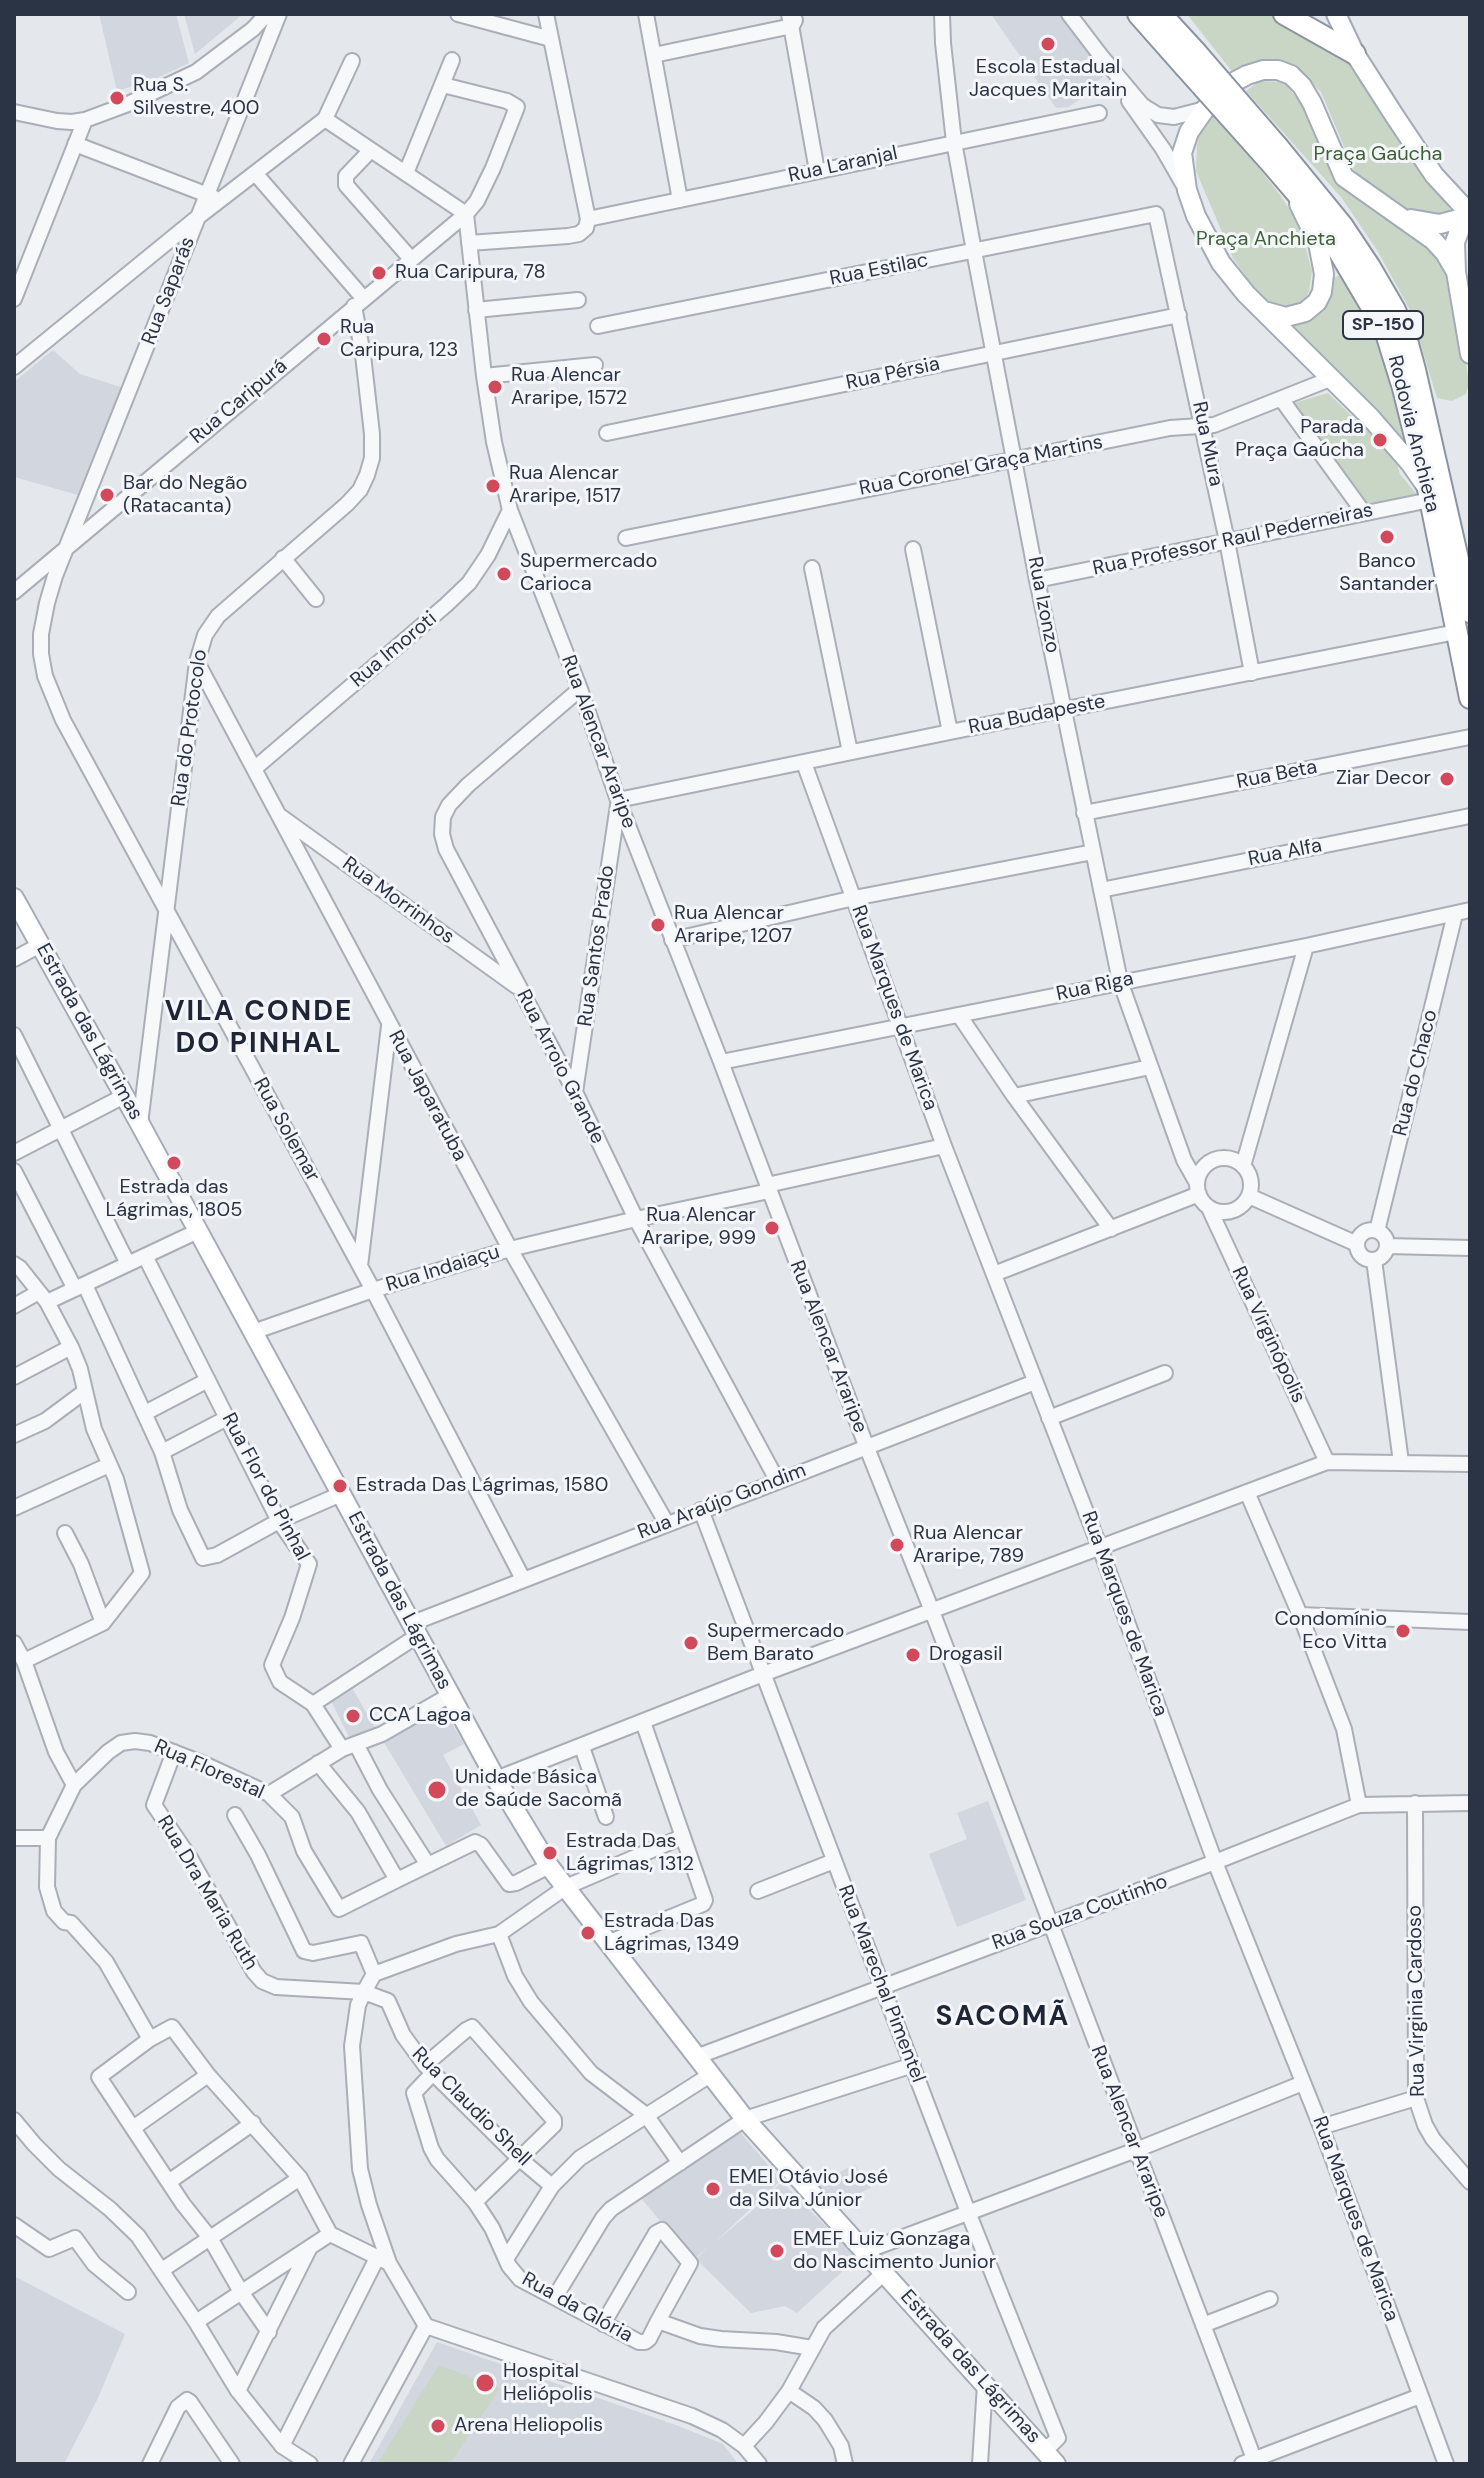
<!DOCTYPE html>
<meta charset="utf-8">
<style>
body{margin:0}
#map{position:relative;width:1484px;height:2478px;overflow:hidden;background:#e4e7ec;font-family:"DM Sans",sans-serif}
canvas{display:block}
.frame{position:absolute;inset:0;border:16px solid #2b3445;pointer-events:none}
</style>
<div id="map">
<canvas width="1484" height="2478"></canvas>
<div class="frame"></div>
</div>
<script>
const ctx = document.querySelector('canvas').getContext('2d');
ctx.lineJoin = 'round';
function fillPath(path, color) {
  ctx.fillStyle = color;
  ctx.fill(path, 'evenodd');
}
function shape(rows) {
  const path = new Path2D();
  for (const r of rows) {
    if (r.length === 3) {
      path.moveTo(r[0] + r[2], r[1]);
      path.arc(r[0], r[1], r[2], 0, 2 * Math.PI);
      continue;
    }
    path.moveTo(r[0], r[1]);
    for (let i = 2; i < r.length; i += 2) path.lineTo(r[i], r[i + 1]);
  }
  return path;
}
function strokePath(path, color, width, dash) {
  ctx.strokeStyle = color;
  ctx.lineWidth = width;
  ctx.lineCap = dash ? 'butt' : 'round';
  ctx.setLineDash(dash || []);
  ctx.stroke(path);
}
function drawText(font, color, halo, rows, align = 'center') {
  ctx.font = font + ' "DM Sans",sans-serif';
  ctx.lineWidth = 6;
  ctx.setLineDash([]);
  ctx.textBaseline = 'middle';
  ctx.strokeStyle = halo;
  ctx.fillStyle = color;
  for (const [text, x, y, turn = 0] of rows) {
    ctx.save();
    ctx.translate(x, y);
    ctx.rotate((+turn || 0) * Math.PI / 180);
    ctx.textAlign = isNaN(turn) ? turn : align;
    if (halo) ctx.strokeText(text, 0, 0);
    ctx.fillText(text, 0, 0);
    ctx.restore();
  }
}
fillPath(shape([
 [99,14,176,14,189,63,153,80,117,91],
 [184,14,243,14,195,54],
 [991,14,1061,14,1105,75,1090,87,1087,95,1068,107,1056,108],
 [53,350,80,374,124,388,78,495,14,477,14,382],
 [351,1686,377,1731,351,1741,331,1701],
 [441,1704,464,1744,443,1755,481,1825,446,1846,382,1739],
 [988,1801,1026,1900,957,1927,929,1854,967,1839,957,1813],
 [739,2131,781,2180,714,2243,752,2211,782,2182,857,2258,797,2313,785,2306,751,2313,696,2259,708,2247,693,2260,640,2197],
 [855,2165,871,2188,832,2205,811,2184],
 [14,2276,125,2334,98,2398,64,2464,14,2464],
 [437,2342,676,2425,723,2444,738,2464,369,2464]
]), '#d2d6de');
fillPath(shape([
 [1187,14,1271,14,1350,56,1378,107,1454,215,1419,215,1397,206,1374,189,1354,170,1321,92,1298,69,1277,60,1256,64,1234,74],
 [1259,81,1284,82,1306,110,1337,179,1398,221,1445,264,1454,287,1469,383,1466,394,1452,401,1437,398,1410,310,1377,250,1341,197,1246,91],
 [1212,111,1216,113,1280,195,1299,224,1312,271,1309,291,1303,304,1285,311,1269,304,1256,291,1233,258,1196,171,1197,145,1201,127],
 [1345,272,1379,330,1390,371,1404,444,1284,326,1316,316,1325,305,1332,279],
 [1328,393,1395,458,1400,474,1418,496,1368,506,1294,403],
 [439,2365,500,2388,450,2464,377,2464]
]), '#c9d6c5');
const minor = shape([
 [279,14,55,576,47,603,41,634,41,654,45,676,63,720,373,1290,523,1579],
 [458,14,551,39],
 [646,14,680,200],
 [789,14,817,171],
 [942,14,943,43,954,142,974,251,1037,580,1120,981,1184,1160,1197,1183],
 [1069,14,1101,56,1142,105,1148,109,1158,115,1174,117,1205,109],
 [654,55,792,26,795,20],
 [1129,101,1163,149,1183,184],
 [14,112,57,121,72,122,85,120,128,104,196,72,253,29,267,14],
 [325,119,466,214],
 [75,144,213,197],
 [371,150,346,176,346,185,411,259],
 [255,173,364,299],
 [406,173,452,60],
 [466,214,484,376,494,442,510,510,580,689,618,800,721,1062,867,1448,932,1611,1256,2464],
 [588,219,1099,113],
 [469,243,568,236,579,234,586,228,588,219,546,14],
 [14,299,85,120],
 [476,310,578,300],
 [598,326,1156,214,1227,541,1252,673],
 [14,367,198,217,325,119,352,61],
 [484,376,595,365],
 [1282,400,1364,513],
 [607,433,1179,315],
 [626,538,1170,428,1214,425,1330,379],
 [913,549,950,732],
 [283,558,316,599],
 [812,568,850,752],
 [1037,580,1430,500],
 [14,592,466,214,477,201,493,168,517,107,507,101,443,85],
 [197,662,510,1249,667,1524],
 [580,689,468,785,449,805,443,817,442,834,446,849,575,1092,636,1219,777,1480],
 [804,763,944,1146,1100,1548,1215,1862,1321,2127,1446,2464],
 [254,769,446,605,469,583,488,555,510,510],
 [618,800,950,732,1456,632],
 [1084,813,1470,737],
 [280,816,516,986],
 [1101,890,1470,816],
 [672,940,854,898,1093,852],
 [14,959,40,945],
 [959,1015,1014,1096,1111,1229],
 [14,1035,128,1264],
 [721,1062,1306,946,1470,910],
 [575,1092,618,805],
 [1014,1096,1150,1067],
 [140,1124,197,662,205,635,218,616,347,504,360,490,367,475,372,458,372,434,363,355,354,306],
 [14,1153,124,1096],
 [1224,1185,27],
 [1243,1166,1306,946],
 [14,1171,75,1289],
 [767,1185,944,1146],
 [1249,1196,1357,1244],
 [1209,1208,1327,1462],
 [1372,1245,15],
 [1377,1231,1455,914],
 [1387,1246,1470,1248],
 [145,1256,279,1521,309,1564,292,1618,272,1665,280,1682,313,1704,342,1749],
 [1374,1260,1401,1462],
 [14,1264,20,1268,47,1302,71,1347,80,1369,94,1429,116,1479,142,1573,103,1623,24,1661],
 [360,1266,389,1026],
 [994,1274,1199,1194],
 [85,1285,162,1452,180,1510,203,1558,217,1555,279,1521,341,1494],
 [47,1302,198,1231],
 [14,1306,39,1292],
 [253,1332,373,1290,510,1249,636,1219,769,1191],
 [14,1377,71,1347],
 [145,1413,208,1380],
 [1049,1418,1165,1373],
 [14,1435,45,1421,84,1392],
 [162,1452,227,1418],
 [1247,1492,1300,1615,1344,1729,1359,1805],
 [14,1508,109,1465],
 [701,1510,968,2212,1058,2438,1051,2445,1042,2447],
 [65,1533,81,1564,103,1623],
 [1300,1615,1470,1622],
 [410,1624,1035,1382],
 [14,1643,24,1661,56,1752,74,1785],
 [313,1704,417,1636],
 [356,1744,380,1790,428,1865],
 [582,1747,606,1817],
 [174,1752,154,1805,190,1858,254,1972,262,1981,276,1987,364,1992,388,2001,403,2035,425,2065,520,2159,552,2186],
 [318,1763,358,1812,397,1880,475,1842,481,1845,509,1884,516,1883,549,1866],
 [496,1779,763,1674,1327,1462,1470,1464],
 [269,1794,342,1749,382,1734,450,1695],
 [1415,1803,1416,2098,1425,2125,1433,2139,1470,2182],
 [235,1815,258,1855,304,1951,313,1953,361,1943,374,1974],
 [14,1838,48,1838],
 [758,1891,834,1861],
 [499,1934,515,1976,531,2002,591,2073,646,2115,680,2163],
 [610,1942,703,1904,705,1900,643,1722],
 [150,2039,99,2077,183,2204,210,2238,241,2292,269,2332],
 [696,2057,1215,1862,1359,1805,1470,1803],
 [425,2065,466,2030,472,2027,554,2120,554,2125,475,2202],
 [433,2073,414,2093,431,2148,437,2159,475,2202,492,2228,509,2266,520,2279,639,2342,645,2342,649,2339,658,2321,700,2336,721,2339,776,2342,812,2348],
 [14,2120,34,2144,59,2169,110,2209,138,2236,196,2322,238,2391,282,2446,310,2464],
 [1321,2127,1416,2098],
 [133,2128,208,2075],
 [170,2181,253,2123],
 [14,2225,49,2249,75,2238,94,2264,128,2292],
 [866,2251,1136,2150,1303,2083],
 [506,2259,552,2186,580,2158,710,2075],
 [389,2263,330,2234,300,2178,208,2075,172,2027,150,2039,106,1962,71,1923,64,1922,54,1911,47,1887,48,1838,74,1785,108,1752,121,1743,135,1741,150,1743,204,1764,269,1794,292,1817,304,1851,339,1909,397,1880],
 [162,2270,300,2178],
 [555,2297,603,2218,611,2209,745,2119,913,2065],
 [196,2322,330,2234],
 [603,2324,656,2233,662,2230,690,2263,658,2321],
 [1203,2325,1270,2299],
 [426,2326,389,2263,369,2205,360,2169,352,2046,358,2005,364,1992,374,1974,456,1944,499,1934,566,1887,682,1837],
 [426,2326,692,2416,722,2430,744,2446,759,2464],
 [238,2391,309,2249],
 [789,2391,814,2408,825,2420,841,2446,845,2464],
 [282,2446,377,2258],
 [744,2446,766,2422,789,2391,824,2328,885,2272],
 [150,2464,178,2407,187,2400,190,2402,232,2464],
 [351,2464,426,2326],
 [980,2464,985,2384],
 [1242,2464,1420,2396]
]);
const major = shape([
 [1336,14,1355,54,1394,115,1434,175,1470,214],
 [1470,217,1460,229,1455,242,1456,272,1470,354],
 [1411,219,1440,224,1470,216],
 [1264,311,1286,317,1305,312,1317,302,1322,292,1324,274,1318,243,1299,204],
 [1426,486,1410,463,1370,417,1246,294,1221,263,1196,216,1187,190,1182,153,1189,132,1205,109,1234,82,1247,75,1263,70,1278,70,1291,75,1302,86,1312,103,1344,177,1433,240,1445,253,1456,272],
 [14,898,140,1124,496,1779,549,1866,745,2119,1056,2464]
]);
const highway = shape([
 [1138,14,1184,66],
 [1161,14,1196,52],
 [1284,14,1355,54],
 [1279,148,1342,225,1370,267,1395,310,1406,337,1415,370,1470,612],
 [1268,160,1322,223,1385,330,1403,388,1428,489,1470,698]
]);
strokePath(minor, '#a9aeb7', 18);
strokePath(major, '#a3abb8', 22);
strokePath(highway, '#8b94a3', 24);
strokePath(minor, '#f7f8fa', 14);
strokePath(major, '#fff', 18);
strokePath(highway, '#fff', 20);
const highwayBridge = shape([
 [1196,52,1279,148],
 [1184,66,1268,160]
]);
strokePath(highwayBridge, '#8b94a3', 24, []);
strokePath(highwayBridge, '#fff', 20);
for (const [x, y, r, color] of [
 [1048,44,8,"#d1495b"],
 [117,98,8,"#d1495b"],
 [379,273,8,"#d1495b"],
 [324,339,8,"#d1495b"],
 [495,387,8,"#d1495b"],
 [1380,440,8,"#d1495b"],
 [493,486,8,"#d1495b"],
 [107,495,8,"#d1495b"],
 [1387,537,8,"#d1495b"],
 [504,574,8,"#d1495b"],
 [1447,779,8,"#d1495b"],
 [658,925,8,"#d1495b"],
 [174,1163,8,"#d1495b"],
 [772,1228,8,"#d1495b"],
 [340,1486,8,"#d1495b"],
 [897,1545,8,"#d1495b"],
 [1403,1631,8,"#d1495b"],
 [691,1643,8,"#d1495b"],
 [913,1655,8,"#d1495b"],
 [353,1716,8,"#d1495b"],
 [437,1790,10,"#d1495b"],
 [550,1853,8,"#d1495b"],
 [588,1933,8,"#d1495b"],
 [713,2189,8,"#d1495b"],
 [777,2251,8,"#d1495b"],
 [485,2383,10,"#d1495b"],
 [438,2426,8,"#d1495b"]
]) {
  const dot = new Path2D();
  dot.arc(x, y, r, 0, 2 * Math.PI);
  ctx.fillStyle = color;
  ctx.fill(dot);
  strokePath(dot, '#f4f6f9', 3);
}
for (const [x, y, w] of [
 [1383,325,80]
]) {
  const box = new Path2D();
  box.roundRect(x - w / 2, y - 14, w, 28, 6);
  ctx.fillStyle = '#f4f6f9';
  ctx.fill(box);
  strokePath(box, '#2b3445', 2);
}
drawText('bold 18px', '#2b3445', null, [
 ["SP-150",1383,325]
]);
drawText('20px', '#2b3445', '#f4f6f9', [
 ["Escola Estadual",1048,68,"center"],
 ["Jacques Maritain",1048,91,"center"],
 ["Rua S.",133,86],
 ["Silvestre, 400",133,109],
 ["Rua Caripura, 78",395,273],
 ["Rua",340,328],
 ["Caripura, 123",340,351],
 ["Rua Alencar",511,376],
 ["Araripe, 1572",511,399],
 ["Parada",1364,428,"right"],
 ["Praça Gaúcha",1364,451,"right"],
 ["Rua Alencar",509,474],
 ["Araripe, 1517",509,497],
 ["Bar do Negão",123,484],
 ["(Ratacanta)",123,507],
 ["Supermercado",520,562],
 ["Carioca",520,585],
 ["Banco",1387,562,"center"],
 ["Santander",1387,585,"center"],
 ["Ziar Decor",1431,779,"right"],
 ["Rua Alencar",674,914],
 ["Araripe, 1207",674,937],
 ["Estrada das",174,1188,"center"],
 ["Lágrimas, 1805",174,1211,"center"],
 ["Rua Alencar",756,1216,"right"],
 ["Araripe, 999",756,1239,"right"],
 ["Estrada Das Lágrimas, 1580",356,1486],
 ["Rua Alencar",913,1534],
 ["Araripe, 789",913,1557],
 ["Condomínio",1387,1620,"right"],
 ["Eco Vitta",1387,1643,"right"],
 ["Supermercado",707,1632],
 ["Bem Barato",707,1655],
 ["Drogasil",929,1655],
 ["CCA Lagoa",369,1716],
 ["Unidade Básica",455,1778],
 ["de Saúde Sacomã",455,1801],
 ["Estrada Das",566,1842],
 ["Lágrimas, 1312",566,1865],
 ["Estrada Das",604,1922],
 ["Lágrimas, 1349",604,1945],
 ["EMEI Otávio José",729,2178],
 ["da Silva Júnior",729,2201],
 ["EMEF Luiz Gonzaga",793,2240],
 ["do Nascimento Junior",793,2263],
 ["Hospital",503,2372],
 ["Heliópolis",503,2395],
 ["Arena Heliopolis",454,2426]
], 'left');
drawText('20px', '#3f6138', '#f4f6f9', [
 ["Praça Gaúcha",1378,155],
 ["Praça Anchieta",1266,240]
]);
drawText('20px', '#2b3445', '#f4f6f9', [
 ["Rua Laranjal",843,165,-12],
 ["Rua Estilac",879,270,-11],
 ["Rua Saparás",169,291,-69],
 ["Rua Pérsia",893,374,-12],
 ["Rua Caripurá",239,402,-40],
 ["Rodovia Anchieta",1413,434,76],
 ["Rua Mura",1207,444,78],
 ["Rua Coronel Graça Martins",981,466,-11],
 ["Rua Professor Raul Pederneiras",1233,540,-12],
 ["Rua Izonzo",1043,605,79],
 ["Rua Imoroti",394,650,-40],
 ["Rua Budapeste",1037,715,-11],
 ["Rua do Protocolo",190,728,-82],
 ["Rua Alencar Araripe",598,742,70],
 ["Rua Beta",1277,775,-11],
 ["Rua Alfa",1285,853,-11],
 ["Rua Morrinhos",398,901,36],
 ["Rua Santos Prado",597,946,-82],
 ["Rua Riga",1095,987,-12],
 ["Rua Marques de Marica",894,1008,70],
 ["Estrada das Lágrimas",89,1032,61],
 ["Rua Arroio Grande",560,1067,63],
 ["Rua do Chaco",1416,1073,-76],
 ["Rua Japaratuba",427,1096,62],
 ["Rua Solemar",286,1130,61],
 ["Rua Indaiaçu",443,1269,-17],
 ["Rua Virginópolis",1268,1335,65],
 ["Rua Alencar Araripe",828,1347,69],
 ["Rua Flor do Pinhal",265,1487,62],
 ["Rua Araújo Gondim",722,1502,-21],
 ["Estrada das Lágrimas",399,1601,62],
 ["Rua Marques de Marica",1124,1614,70],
 ["Rua Florestal",209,1770,24],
 ["Rua Dra Maria Ruth",207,1893,59],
 ["Rua Souza Coutinho",1080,1913,-20],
 ["Rua Marechal Pimentel",881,1984,69],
 ["Rua Virginia Cardoso",1417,2001,-91],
 ["Rua Claudio Shell",471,2107,45],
 ["Rua Alencar Araripe",1129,2132,69],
 ["Rua Marques de Marica",1355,2219,70],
 ["Rua da Glória",577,2308,29],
 ["Estrada das Lágrimas",970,2367,48]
]);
ctx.letterSpacing = '2px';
drawText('bold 28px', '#1d2536', '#f4f6f9', [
 ["VILA CONDE",259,1013],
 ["DO PINHAL",259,1045],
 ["SACOMÃ",1003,2018]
]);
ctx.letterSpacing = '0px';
</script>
